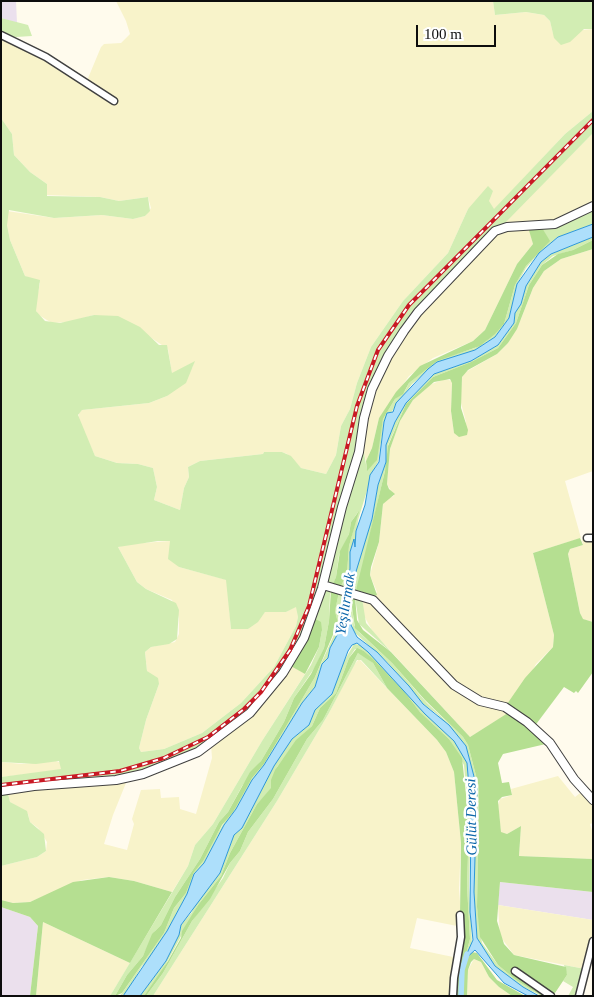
<!DOCTYPE html>
<meta charset="utf-8">
<style>
body{margin:0}
#map{position:relative;width:594px;height:997px;overflow:hidden;background:#fffbed;font-family:"Times New Roman",serif}
canvas{display:block}
.frame{position:absolute;inset:0;border:2px solid #0d0d0d;pointer-events:none}
.scale{position:absolute;left:416px;top:25px;width:80px;height:22px;box-sizing:border-box;border:2px solid #0d0d0d;border-top:0;padding-left:6px;font-size:15px;line-height:18px;white-space:nowrap;color:#0d0d0d;-webkit-text-stroke:4px #fff;paint-order:stroke}
</style>
<div id="map">
<canvas width="594" height="997"></canvas>
<div class="frame"></div>
<div class="scale">100 m</div>
</div>
<script>
const ctx = document.querySelector('canvas').getContext('2d');
ctx.lineJoin = 'round';
function fillPath(path, color) {
  ctx.fillStyle = color;
  ctx.fill(path, 'evenodd');
}
function shape(rows) {
  const path = new Path2D();
  for (const r of rows) {
    path.moveTo(r[0], r[1]);
    for (let i = 2; i < r.length; i += 2) path.lineTo(r[i], r[i + 1]);
  }
  return path;
}
function strokePath(path, color, width, dash) {
  ctx.strokeStyle = color;
  ctx.lineWidth = width;
  ctx.lineCap = dash ? 'butt' : 'round';
  ctx.setLineDash(dash || []);
  ctx.stroke(path);
}
function drawText(font, color, halo, rows, align = 'center') {
  ctx.font = font + ' "Times New Roman",serif';
  ctx.lineWidth = 5;
  ctx.setLineDash([]);
  ctx.textBaseline = 'middle';
  ctx.strokeStyle = halo;
  ctx.fillStyle = color;
  for (const [text, x, y, turn = 0] of rows) {
    ctx.save();
    ctx.translate(x, y);
    ctx.rotate((+turn || 0) * Math.PI / 180);
    ctx.textAlign = isNaN(turn) ? turn : align;
    if (halo) ctx.strokeText(text, 0, 0);
    ctx.fillText(text, 0, 0);
    ctx.restore();
  }
}
fillPath(shape([
 [1,1,16,1,17,23,1,18],
 [500,882,593,892,593,920,498,905],
 [1,907,30,917,38,926,30,996,1,996]
]), '#ebe0ed');
fillPath(shape([
 [116,1,493,1,495,15,526,12,544,15,550,21,553,33,593,29,593,111,565,134,494,210,489,205,489,197,468,209,448,253,403,301,371,347,357,383,350,409,341,426,336,455,326,474,301,468,287,454,282,452,264,452,263,454,200,461,188,467,189,477,184,488,180,510,154,500,157,487,153,468,138,464,117,463,95,456,78,419,79,413,82,410,149,403,167,396,192,368,194,362,172,374,168,349,150,337,94,315,69,322,52,323,37,314,35,307,40,283,25,276,10,240,7,225,7,211,54,218,102,215,133,219,145,216,151,208,148,197,119,201,100,197,46,195,47,184,30,172,14,155,12,134,1,118,1,35,86,83,101,47,104,44,121,43,130,34,126,21],
 [593,133,593,212,531,236,533,244,517,264,485,330,473,341,433,358,409,376,379,418,372,448,366,461,364,453,367,404,404,331,495,231],
 [593,249,593,471,565,481,581,538,533,553,554,635,553,647,536,664,512,711,470,737,373,632,363,614,363,592,374,596,377,592,370,575,379,542,383,504,388,498,394,496,387,484,390,449,400,421,413,400,429,385,445,379,452,381,451,411,454,433,466,422,460,399,462,377,464,373,497,354,508,343,521,319,533,288,544,271,561,259],
 [593,538,593,622,582,619,580,613,568,554,570,549,583,545,582,539],
 [170,541,179,567,227,580,231,629,248,629,265,612,286,612,297,606,298,617,296,626,274,667,241,703,202,733,164,749,141,752,139,748,146,720,159,684,147,671,145,652,151,647,175,642,179,634,179,618,172,600,146,589,137,582,118,547,128,544],
 [359,659,437,740,446,752,454,772,461,843,459,889,462,927,417,918,410,948,458,958,453,996,153,996,277,801,329,713,353,666],
 [289,664,305,674,262,741,213,824,195,845,188,866,172,892,134,881,109,877,82,880,30,902,13,903,1,900,1,866,37,857,46,851,47,842,38,828,30,822,28,814,10,802,7,790,128,778,113,815,104,844,127,850,134,824,132,819,141,790,160,789,161,798,179,797,180,809,196,814,212,758,211,744],
 [56,761,61,763,61,769,58,771,1,777,1,762,22,764],
 [558,776,575,797,584,790,593,800,593,823,590,824,593,834,593,859,519,856,521,826,507,834,501,833,498,805,500,799,512,795,511,789],
 [498,905,593,920,593,941,585,969,514,955,500,936],
 [43,922,130,963,110,996,36,996],
 [474,959,481,962,489,977,499,987,512,996,467,996,468,970]
]), '#f8f3ca');
fillPath(shape([
 [493,1,593,1,593,29,584,29,570,42,561,45,554,38,550,21,544,15,526,12,495,15],
 [1,18,28,25,32,36,16,37,1,35],
 [593,111,593,133,418,312,377,377,364,432,364,453,367,470,375,462,383,419,395,399,405,391,409,383,437,360,475,348,485,342,504,324,515,285,526,266,549,241,541,226,586,209,593,212,593,224,558,237,539,253,526,268,517,284,509,318,495,337,475,350,438,362,412,384,384,422,378,462,373,471,358,520,355,551,354,542,350,552,350,569,344,587,341,586,347,573,349,546,358,512,351,522,349,534,339,555,336,577,330,594,329,621,324,648,315,667,294,698,284,722,261,761,242,786,228,812,219,822,200,859,175,897,161,925,155,931,143,956,127,975,115,996,110,996,188,866,195,845,213,824,262,741,311,665,319,647,322,630,266,696,211,744,143,774,7,790,10,802,27,811,30,822,44,834,46,851,37,857,1,866,1,777,61,769,59,761,36,764,1,762,1,118,12,134,14,155,30,172,47,184,47,196,100,197,119,201,148,197,150,211,145,216,133,219,102,215,54,218,9,210,7,225,10,240,25,276,40,280,36,311,45,321,60,323,94,315,118,316,140,327,159,345,167,345,172,373,195,361,186,383,167,396,149,403,82,410,78,415,95,456,117,463,138,464,153,468,157,487,154,500,180,510,184,488,189,477,188,467,200,461,263,454,264,452,282,452,291,456,301,468,326,474,336,455,341,426,350,409,357,383,371,347,403,301,448,253,468,209,488,186,493,191,489,201,494,209,565,134],
 [158,541,170,541,168,559,179,567,226,580,231,629,248,629,258,622,265,612,286,612,296,607,298,617,296,626,274,667,241,703,202,733,164,749,141,752,139,748,146,720,159,684,158,678,147,671,145,652,151,647,169,644,177,639,179,610,176,603,146,589,137,582,118,547],
 [593,237,593,240,573,250,553,256,542,265,529,285,516,323,498,348,471,362,433,377,406,404,388,445,387,462,359,582,356,590,350,589,372,519,378,485,386,462,386,445,395,422,406,403,434,374,471,361,498,345,514,323,515,313,521,304,526,286,541,262,551,254],
 [339,592,343,593,342,626,330,648,328,658,322,664,315,687,302,703,264,765,252,780,236,809,224,825,204,863,194,874,187,894,167,931,146,963,142,966,126,993,120,996,164,933,174,908,186,893,194,871,252,778,264,764,315,677,338,626,335,610],
 [349,595,351,596,354,625,360,633,392,663,427,703,463,737,468,745,479,787,477,907,482,943,498,965,516,980,542,996,523,987,495,966,477,938,474,892,477,788,466,746,437,714,423,704,388,663,353,631],
 [355,597,362,598,366,623,391,652,359,624],
 [354,644,362,645,444,731,460,747,467,763,471,812,469,887,472,945,466,954,470,939,467,886,469,822,464,765,449,739,420,712,404,691,364,651,355,649,349,658,336,693,320,708,312,726,299,738,277,767,271,789,257,804,230,853,221,876,198,905,161,973,144,996,140,996,166,961,177,938,181,925,192,912,195,903,220,873,234,835,242,828,274,766,292,739,309,725,315,710,332,694,343,663],
 [358,653,362,654,373,663,387,688,361,660,357,660,329,713,277,801,153,996,146,996,163,973,192,921,223,878,230,863,240,851,248,832,273,799,307,739,323,720],
 [564,965,585,969,579,996,568,996,573,987,563,981,567,975]
]), '#d2edb3');
fillPath(shape([
 [541,226,550,241,526,266,515,285,504,324,495,334,480,346,437,361,409,383,403,394,395,399,383,419,377,460,367,471,366,461,372,448,379,418,396,392,420,366,473,341,485,330,517,264,533,244,528,227],
 [593,240,593,249,561,259,544,271,533,288,517,329,508,343,497,354,468,370,462,377,461,408,468,430,467,435,459,437,454,433,451,411,452,383,450,379,434,382,413,400,400,421,390,449,387,484,389,489,395,494,383,504,379,542,371,567,370,575,377,595,374,596,356,590,385,471,388,446,406,404,433,377,471,362,498,348,516,323,529,285,542,265,558,254,573,250],
 [359,511,349,546,347,573,341,586,333,584,336,577,340,551,349,534,351,522],
 [580,538,583,545,570,549,568,554,580,613,583,619,593,622,593,672,578,693,576,691,574,693,564,687,534,727,550,743,503,754,498,763,502,783,509,782,512,795,502,797,498,801,501,832,507,834,521,826,519,856,593,859,593,892,500,882,497,921,504,944,514,955,566,967,567,975,553,996,542,996,516,980,498,965,480,937,477,907,479,787,468,745,463,737,425,700,392,663,355,628,351,600,351,596,355,597,357,620,363,630,391,652,470,737,511,711,505,707,525,678,553,647,554,635,533,553],
 [331,590,339,592,335,611,338,623,315,677,264,764,252,778,233,812,222,825,203,861,194,872,186,893,174,908,164,933,122,993,115,996,127,975,143,956,152,934,161,925,175,897,200,859,219,822,228,812,250,772,261,761,284,722,294,698,311,674,324,648,329,621],
 [312,617,321,622,322,630,319,647,305,674,289,665],
 [357,648,364,651,373,659,404,691,420,712,449,739,462,758,469,822,467,886,470,939,465,958,472,952,477,953,497,980,525,996,512,996,499,987,489,977,481,962,474,959,471,962,468,970,467,996,453,996,460,915,461,843,454,772,446,752,437,740,387,688,373,663,358,653,323,720,307,739,273,799,248,832,240,851,230,863,210,899,192,921,163,973,146,996,144,996,168,961,181,938,182,931,198,905,221,876,230,853,257,804,271,788,271,780,275,770,296,740,312,726,320,708,336,693,349,658],
 [109,877,134,881,172,892,130,963,43,922,36,996,30,996,38,926,30,917,1,907,1,900,13,903,30,902,73,882]
]), '#b5df91');
const water = shape([
 [593,224,593,237,551,254,541,262,526,286,521,304,515,313,514,323,498,345,471,361,434,374,406,403,395,422,386,445,386,462,378,485,372,519,348,598,351,625,357,637,377,652,409,686,423,704,449,725,466,746,477,788,474,892,477,938,495,966,523,987,539,996,528,996,504,983,475,950,464,960,473,940,470,912,471,812,467,763,454,741,425,714,368,652,357,643,352,645,348,651,332,694,315,710,309,725,292,739,274,766,242,828,234,835,220,873,181,925,179,935,166,961,140,996,123,996,167,931,187,894,194,874,204,863,224,825,236,809,252,780,264,765,302,703,315,687,322,664,328,658,330,648,342,626,343,593,350,569,350,552,354,539,355,547,356,531,365,505,370,475,379,462,384,422,387,413,393,412,396,403,428,369,437,362,475,350,495,337,509,318,517,284,539,253,558,237,593,224]
]);
fillPath(water, '#addffb');
strokePath(water, '#2d97d9', 1);
strokePath(shape([
 [461,996,462,970,467,954]
]), '#addffb', 5.5);
const minor = shape([
 [1,35,46,57,114,101],
 [587,538,593,538],
 [515,971,551,996],
 [453,996,454,978,461,937,460,915],
 [579,996,593,941]
]);
const tertiary = shape([
 [323,585,373,600,454,685,480,701,505,707,527,722,550,743,574,779,593,800],
 [1,791,34,786,116,780,143,774,198,752,250,713,283,673,304,638,322,588,342,507,359,452,364,418,372,389,388,356,404,331,418,312,495,231,507,227,555,224,593,206]
]);
strokePath(minor, '#404040', 9);
strokePath(tertiary, '#404040', 10);
strokePath(minor, '#fff', 6);
strokePath(tertiary, '#fff', 8);
const rail = shape([
 [1,785,120,771,164,758,208,737,244,709,261,692,290,650,309,606,357,406,378,350,409,305,593,120]
]);
strokePath(rail, '#c91924', 4);
strokePath(rail, '#fff', 2, [5.5]);
drawText('italic 15px', '#0c67aa', '#fff', [
 ["Yeşilırmak",346,604,-81],
 ["Gülüt Deresi",472,817,-91]
]);
</script>
